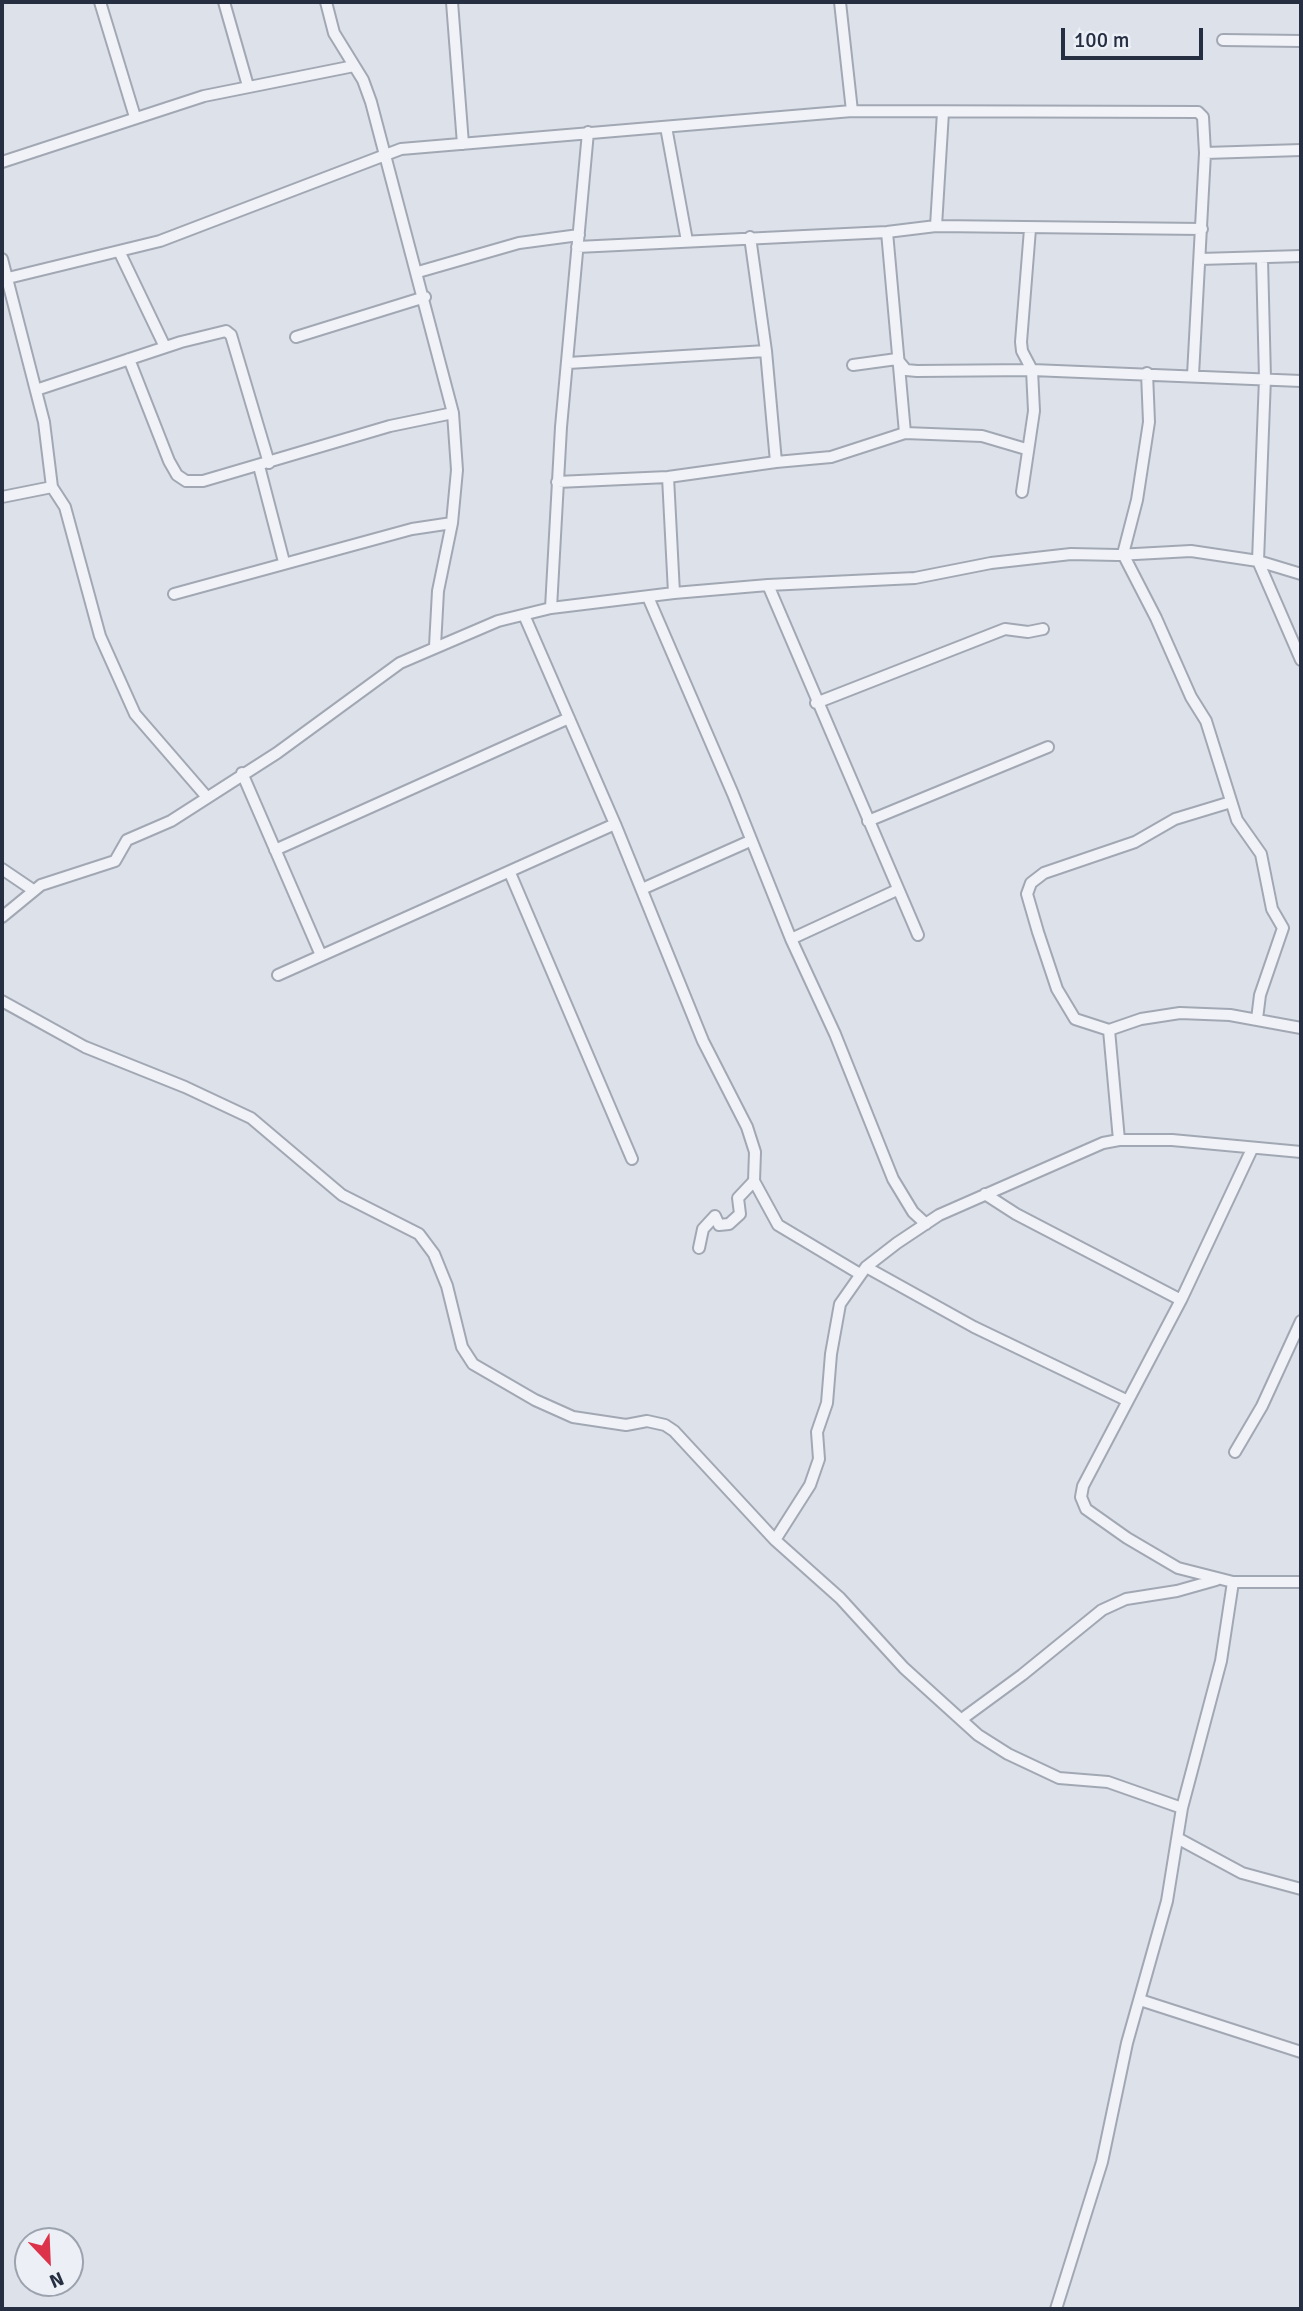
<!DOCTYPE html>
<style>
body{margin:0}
#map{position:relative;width:1303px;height:2311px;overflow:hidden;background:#dde1e9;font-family:Signika,sans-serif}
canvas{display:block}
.frame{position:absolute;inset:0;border:4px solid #252f41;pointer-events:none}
.north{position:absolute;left:14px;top:2227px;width:70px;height:70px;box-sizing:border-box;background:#ecf0f6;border:2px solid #9ca3ae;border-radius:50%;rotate:157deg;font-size:19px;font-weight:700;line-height:28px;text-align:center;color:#252f41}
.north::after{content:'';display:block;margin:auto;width:24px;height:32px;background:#dd334a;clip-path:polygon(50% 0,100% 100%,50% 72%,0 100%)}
.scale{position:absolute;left:1061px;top:28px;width:142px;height:32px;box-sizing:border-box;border:4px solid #252f41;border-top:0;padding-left:9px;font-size:21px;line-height:24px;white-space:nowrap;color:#252f41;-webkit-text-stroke:5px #ecf0f6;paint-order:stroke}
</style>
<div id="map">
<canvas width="1303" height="2311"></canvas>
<div class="frame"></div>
<div class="north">N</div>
<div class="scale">100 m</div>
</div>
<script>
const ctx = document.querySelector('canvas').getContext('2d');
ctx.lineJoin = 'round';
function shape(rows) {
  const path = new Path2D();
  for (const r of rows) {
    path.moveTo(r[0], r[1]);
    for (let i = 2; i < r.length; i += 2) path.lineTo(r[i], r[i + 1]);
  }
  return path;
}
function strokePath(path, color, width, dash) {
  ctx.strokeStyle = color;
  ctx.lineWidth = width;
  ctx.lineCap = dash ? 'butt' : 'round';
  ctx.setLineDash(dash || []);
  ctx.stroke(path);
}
const minor = shape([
 [100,2,135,117],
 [224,2,248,86],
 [326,2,334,33,363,80,371,102,453,413,457,470,452,523,438,591,435,646],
 [452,2,463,144],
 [840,2,852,111],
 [1223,40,1301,41],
 [666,127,687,241],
 [1205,153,1301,150],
 [2,162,204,96,354,66],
 [936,226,943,112],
 [887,232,905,433,982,436,1026,449],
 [577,247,887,232,936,226,1202,229],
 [119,251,165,347],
 [2,259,44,422,52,487,65,507,100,636,135,714,206,796],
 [1200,259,1301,256],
 [1262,259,1265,378,1258,561,1301,660],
 [418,272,519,243,579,235],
 [8,278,160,241,401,149,852,111,1198,112,1203,117,1205,153,1193,375],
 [296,337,425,297],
 [129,359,169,461,177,475,186,481,203,481,390,426,453,413],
 [568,363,766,351],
 [853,365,897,359,906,370,917,371,1032,370,1301,381],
 [1147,373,1149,422,1137,500,1123,554,1156,618,1191,697,1206,721,1237,820,1261,854,1272,909,1283,928,1260,995,1257,1019],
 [36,390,181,342,226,331,231,335,269,463],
 [776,462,831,457,905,433],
 [259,466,284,562],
 [668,477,674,593],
 [557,482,668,477,776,462,766,351,750,237],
 [1022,492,1034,411,1032,370,1022,351,1021,342,1030,229],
 [2,497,52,487],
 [768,585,918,935],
 [174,594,412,529,452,523],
 [648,597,733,794,791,939,835,1034,893,1179,913,1212,926,1224],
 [551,608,561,427,588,132],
 [524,615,615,824,703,1041,747,1127,755,1152,754,1181,738,1198,740,1214,729,1224,719,1225,715,1216,703,1229,699,1248],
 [816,703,1005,629,1028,632,1043,629],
 [242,773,320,953],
 [1231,802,1175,819,1135,842,1044,873,1031,883,1027,894,1038,932,1057,989,1075,1019,1109,1030,1141,1019,1180,1013,1230,1015,1301,1028],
 [868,821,1048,747],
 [275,850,569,718],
 [2,869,33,890],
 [510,873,632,1159],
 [642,889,750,841],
 [2,917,41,885,115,861,127,840,171,821,277,753,400,663,498,621,551,608,674,593,768,585,915,578,991,563,1071,554,1117,555,1191,551,1258,561,1301,574],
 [791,939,897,890],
 [278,975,615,824],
 [2,1001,85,1047,185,1087,251,1118,342,1195,419,1234,434,1254,447,1286,462,1347,473,1364,535,1400,573,1417,626,1425,647,1421,665,1425,674,1431,775,1540,840,1598,904,1668,978,1735,1008,1754,1059,1778,1108,1782,1182,1808],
 [1109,1030,1119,1140],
 [1252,1149,1181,1300,1083,1486,1081,1497,1086,1509,1127,1538,1178,1568,1233,1582,1301,1582],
 [754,1181,778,1225,860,1274],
 [985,1194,1016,1214,1181,1300],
 [866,1267,974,1327,1126,1400],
 [1235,1452,1262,1406,1301,1321],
 [775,1540,810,1485,819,1459,817,1432,827,1403,831,1354,840,1304,866,1267,897,1243,939,1215,1103,1143,1119,1140,1172,1140,1301,1152],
 [962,1719,1022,1675,1102,1610,1126,1599,1177,1591,1216,1580],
 [1179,1839,1242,1873,1301,1889],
 [1140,2000,1301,2052],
 [1056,2309,1102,2162,1127,2043,1167,1901,1182,1808,1221,1661,1233,1582]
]);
strokePath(minor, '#a2a8b3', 14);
strokePath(minor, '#f0f2f7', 10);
</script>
